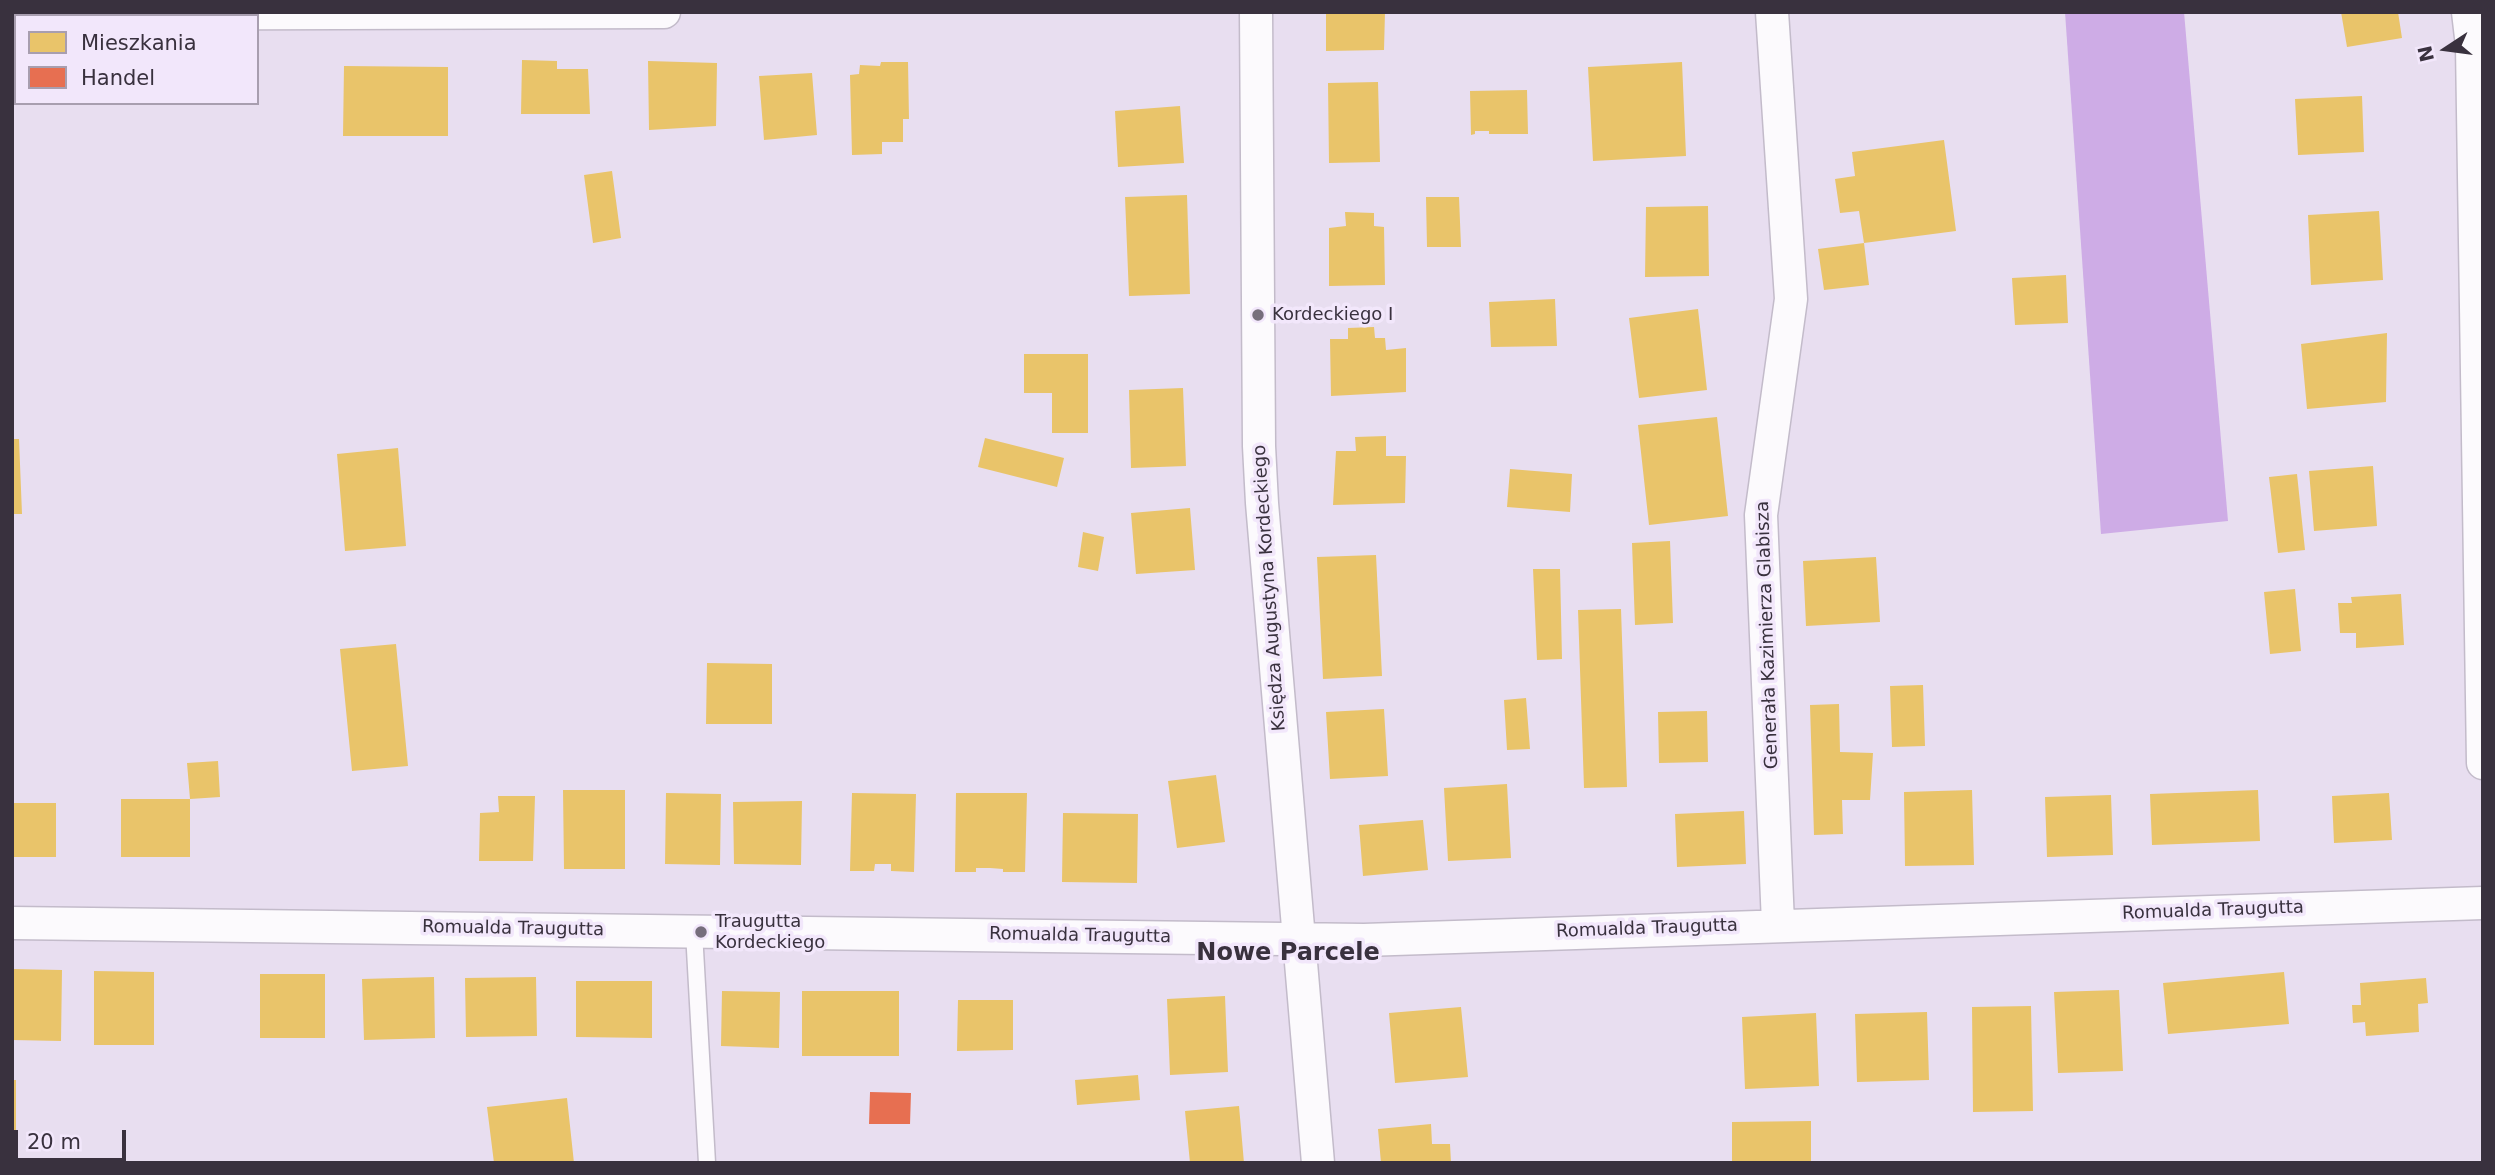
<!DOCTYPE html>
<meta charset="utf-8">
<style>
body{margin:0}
#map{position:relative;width:2495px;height:1175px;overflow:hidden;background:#e8def0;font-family:"DejaVu Sans",sans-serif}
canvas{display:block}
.frame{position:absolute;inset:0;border:14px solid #39313e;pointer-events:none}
.legend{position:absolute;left:14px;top:14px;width:245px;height:91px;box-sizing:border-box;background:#f2e7fb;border:2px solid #a89eaf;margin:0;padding:9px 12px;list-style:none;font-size:21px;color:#39313e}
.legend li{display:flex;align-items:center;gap:14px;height:35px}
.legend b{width:35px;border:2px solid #a89eaf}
.north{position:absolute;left:2411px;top:14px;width:70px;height:70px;-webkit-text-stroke:5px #f2e7fb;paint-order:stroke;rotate:257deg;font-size:19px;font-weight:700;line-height:28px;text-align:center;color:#39313e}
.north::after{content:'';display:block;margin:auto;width:24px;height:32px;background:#39313e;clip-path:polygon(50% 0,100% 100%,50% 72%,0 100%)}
.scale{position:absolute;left:14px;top:1130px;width:112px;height:32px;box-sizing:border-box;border:4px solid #39313e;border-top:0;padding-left:9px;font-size:21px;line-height:24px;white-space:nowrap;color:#39313e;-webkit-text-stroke:5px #f2e7fb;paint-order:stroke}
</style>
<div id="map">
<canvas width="2495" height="1175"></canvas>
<div class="frame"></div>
<ul class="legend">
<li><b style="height:19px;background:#e9c46a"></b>Mieszkania</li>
<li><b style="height:19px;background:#e76f51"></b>Handel</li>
</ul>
<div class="north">N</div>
<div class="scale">20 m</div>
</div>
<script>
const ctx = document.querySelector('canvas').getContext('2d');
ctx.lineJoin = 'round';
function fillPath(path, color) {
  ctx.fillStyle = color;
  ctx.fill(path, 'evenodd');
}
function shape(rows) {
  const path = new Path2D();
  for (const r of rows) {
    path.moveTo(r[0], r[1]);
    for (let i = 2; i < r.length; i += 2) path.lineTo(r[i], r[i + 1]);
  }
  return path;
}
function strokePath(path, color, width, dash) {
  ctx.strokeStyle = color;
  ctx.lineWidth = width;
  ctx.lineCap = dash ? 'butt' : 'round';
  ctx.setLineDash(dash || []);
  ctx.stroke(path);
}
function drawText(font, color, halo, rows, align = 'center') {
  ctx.font = font + ' "DejaVu Sans",sans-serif';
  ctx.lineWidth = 7;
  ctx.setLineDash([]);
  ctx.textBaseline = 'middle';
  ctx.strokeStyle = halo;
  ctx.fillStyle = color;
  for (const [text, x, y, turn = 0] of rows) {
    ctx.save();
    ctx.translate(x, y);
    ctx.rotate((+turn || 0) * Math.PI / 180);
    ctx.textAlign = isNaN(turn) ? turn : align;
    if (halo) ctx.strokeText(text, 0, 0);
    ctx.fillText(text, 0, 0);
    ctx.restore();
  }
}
fillPath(shape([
 [2065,12,2184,12,2228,521,2101,534]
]), '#ceace6');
fillPath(shape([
 [1326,12,1385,12,1384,50,1326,51],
 [2341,12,2398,12,2402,38,2347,47],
 [522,60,557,61,557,69,588,69,590,114,521,114],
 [648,61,717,63,716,126,649,130],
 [881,62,908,62,909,119,903,119,903,142,882,142,882,154,852,155,850,75,859,74,860,65,880,66],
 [1682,62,1686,156,1593,161,1588,67],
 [344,66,448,67,448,136,343,136],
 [812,73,817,135,764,140,759,76],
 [1378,82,1380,162,1329,163,1328,83],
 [1527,90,1528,134,1489,134,1489,131,1475,131,1475,134,1471,135,1470,91],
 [2362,96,2364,152,2298,155,2295,99],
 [1180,106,1184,163,1118,167,1115,111],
 [1944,140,1956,231,1864,243,1859,211,1840,213,1835,179,1855,176,1852,152],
 [612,171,621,238,593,243,584,175],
 [1187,195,1190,294,1129,296,1125,197],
 [1426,197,1459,197,1461,247,1427,247],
 [1708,206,1709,276,1645,277,1646,207],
 [2379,211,2383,280,2311,285,2308,215],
 [1345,212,1374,213,1374,226,1384,227,1385,285,1329,286,1329,228,1346,226],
 [1864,243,1869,285,1824,290,1818,249],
 [2066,275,2068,323,2015,325,2012,278],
 [1555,299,1557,346,1491,347,1489,302],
 [1698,309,1707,390,1639,398,1629,318],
 [1374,327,1375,338,1385,338,1386,350,1406,348,1406,392,1331,396,1330,339,1348,339,1348,328],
 [2387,333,2386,402,2307,409,2301,344],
 [1024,354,1088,354,1088,433,1052,433,1052,393,1024,393],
 [1183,388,1186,466,1131,468,1129,390],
 [1717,417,1728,516,1649,525,1638,425],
 [1386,436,1386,456,1406,456,1405,503,1333,505,1336,451,1356,451,1355,437],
 [985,438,1064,458,1057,487,978,467],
 [12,439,19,439,22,514,12,514],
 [398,448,406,546,345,551,337,454],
 [2373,466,2377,526,2314,531,2309,471],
 [1510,469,1572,474,1570,512,1507,507],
 [2297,474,2305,550,2278,553,2269,477],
 [1190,508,1195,570,1136,574,1131,513],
 [1083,532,1104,537,1098,571,1078,567],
 [1670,541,1673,623,1635,625,1632,543],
 [1376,555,1382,676,1323,679,1317,557],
 [1876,557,1880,622,1806,626,1803,561],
 [1533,569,1560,569,1562,659,1537,660],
 [2295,589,2301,651,2270,654,2264,592],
 [2401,594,2404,645,2356,648,2356,633,2340,633,2338,603,2352,603,2351,597],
 [1621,609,1627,787,1584,788,1578,610],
 [396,644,408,766,352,771,340,649],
 [707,663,772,664,772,724,706,724],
 [1923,685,1925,746,1892,747,1890,686],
 [1526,698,1530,749,1507,750,1504,700],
 [1839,704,1840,752,1873,753,1870,800,1842,800,1843,834,1814,835,1810,705],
 [1384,709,1388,776,1330,779,1326,712],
 [1707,711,1708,762,1659,763,1658,712],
 [218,761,220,797,190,799,187,763],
 [1216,775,1225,842,1177,848,1168,781],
 [1507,784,1511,858,1448,861,1444,788],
 [563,790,625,790,625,869,564,869],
 [1972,790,1974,865,1905,866,1904,792],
 [2258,790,2260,841,2152,845,2150,794],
 [666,793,721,794,720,865,665,864],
 [852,793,916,794,914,872,891,871,891,864,875,864,874,871,850,871],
 [956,793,1027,793,1025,872,1003,872,1003,869,990,868,976,868,976,872,955,872],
 [2389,793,2392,840,2334,843,2332,796],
 [2111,795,2113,855,2047,857,2045,797],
 [498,796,535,796,533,861,479,861,480,813,499,812],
 [121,799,190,799,190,857,121,857],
 [802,801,801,865,734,864,733,802],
 [12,803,56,803,56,857,12,857],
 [1744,811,1746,864,1677,867,1675,814],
 [1063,813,1138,814,1137,883,1062,882],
 [1423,820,1428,870,1363,876,1359,825],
 [12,969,62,970,61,1041,12,1040],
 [94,971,154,972,154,1045,94,1045],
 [2284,972,2289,1024,2168,1034,2163,983],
 [260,974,325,974,325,1038,260,1038],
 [434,977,435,1038,364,1040,362,979],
 [536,977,537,1036,466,1037,465,978],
 [2426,978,2428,1003,2418,1004,2419,1032,2366,1036,2365,1022,2353,1023,2352,1005,2361,1005,2360,983],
 [576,981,652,981,652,1038,576,1037],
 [2119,990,2123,1071,2058,1073,2054,992],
 [722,991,780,992,779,1048,721,1046],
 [802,991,899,991,899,1056,802,1056],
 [1225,996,1228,1072,1170,1075,1167,999],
 [958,1000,1013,1000,1013,1050,957,1051],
 [2031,1006,2033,1111,1973,1112,1972,1007],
 [1461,1007,1468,1077,1395,1083,1389,1013],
 [1927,1012,1929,1080,1857,1082,1855,1014],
 [1816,1013,1819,1086,1745,1089,1742,1017],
 [1138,1075,1140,1100,1077,1105,1075,1080],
 [12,1080,16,1080,16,1134,12,1134],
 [567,1098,574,1163,494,1163,487,1107],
 [1239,1106,1244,1163,1190,1163,1185,1111],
 [1811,1121,1811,1163,1732,1163,1732,1122],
 [1431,1124,1432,1144,1450,1144,1451,1163,1381,1163,1378,1129]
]), '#e9c46a');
fillPath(shape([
 [870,1092,911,1093,910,1124,869,1124]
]), '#e76f51');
const lane = shape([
 [694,932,707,1163]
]);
const street = shape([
 [1256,12,1259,446,1262,503,1318,1163],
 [1772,12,1791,299,1761,515,1778,924],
 [2468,12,2472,46,2483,763],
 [12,14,664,12],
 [12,923,1364,940,2483,903]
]);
strokePath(lane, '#c3bbca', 19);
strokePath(street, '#c3bbca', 35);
strokePath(lane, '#fcfafd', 16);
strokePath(street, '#fcfafd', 32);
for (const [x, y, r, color] of [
 [1258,315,7,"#766e7c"],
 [701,932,7,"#766e7c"]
]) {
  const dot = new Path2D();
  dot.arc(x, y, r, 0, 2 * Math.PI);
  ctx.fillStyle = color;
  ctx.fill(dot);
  strokePath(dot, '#f2e7fb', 2.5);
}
drawText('18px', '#39313e', '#f2e7fb', [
 ["Kordeckiego I",1272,315],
 ["Traugutta",715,922],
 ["Kordeckiego",715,943]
], 'left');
drawText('18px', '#39313e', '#f2e7fb', [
 ["Księdza Augustyna Kordeckiego",1270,588,-94],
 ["Generała Kazimierza Glabisza",1768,635,-92],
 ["Romualda Traugutta",2213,911,-2],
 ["Romualda Traugutta",513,929,1],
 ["Romualda Traugutta",1647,929,-2],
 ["Romualda Traugutta",1080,936,1]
]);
drawText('bold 24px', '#39313e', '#f2e7fb', [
 ["Nowe Parcele",1288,954]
]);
</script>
